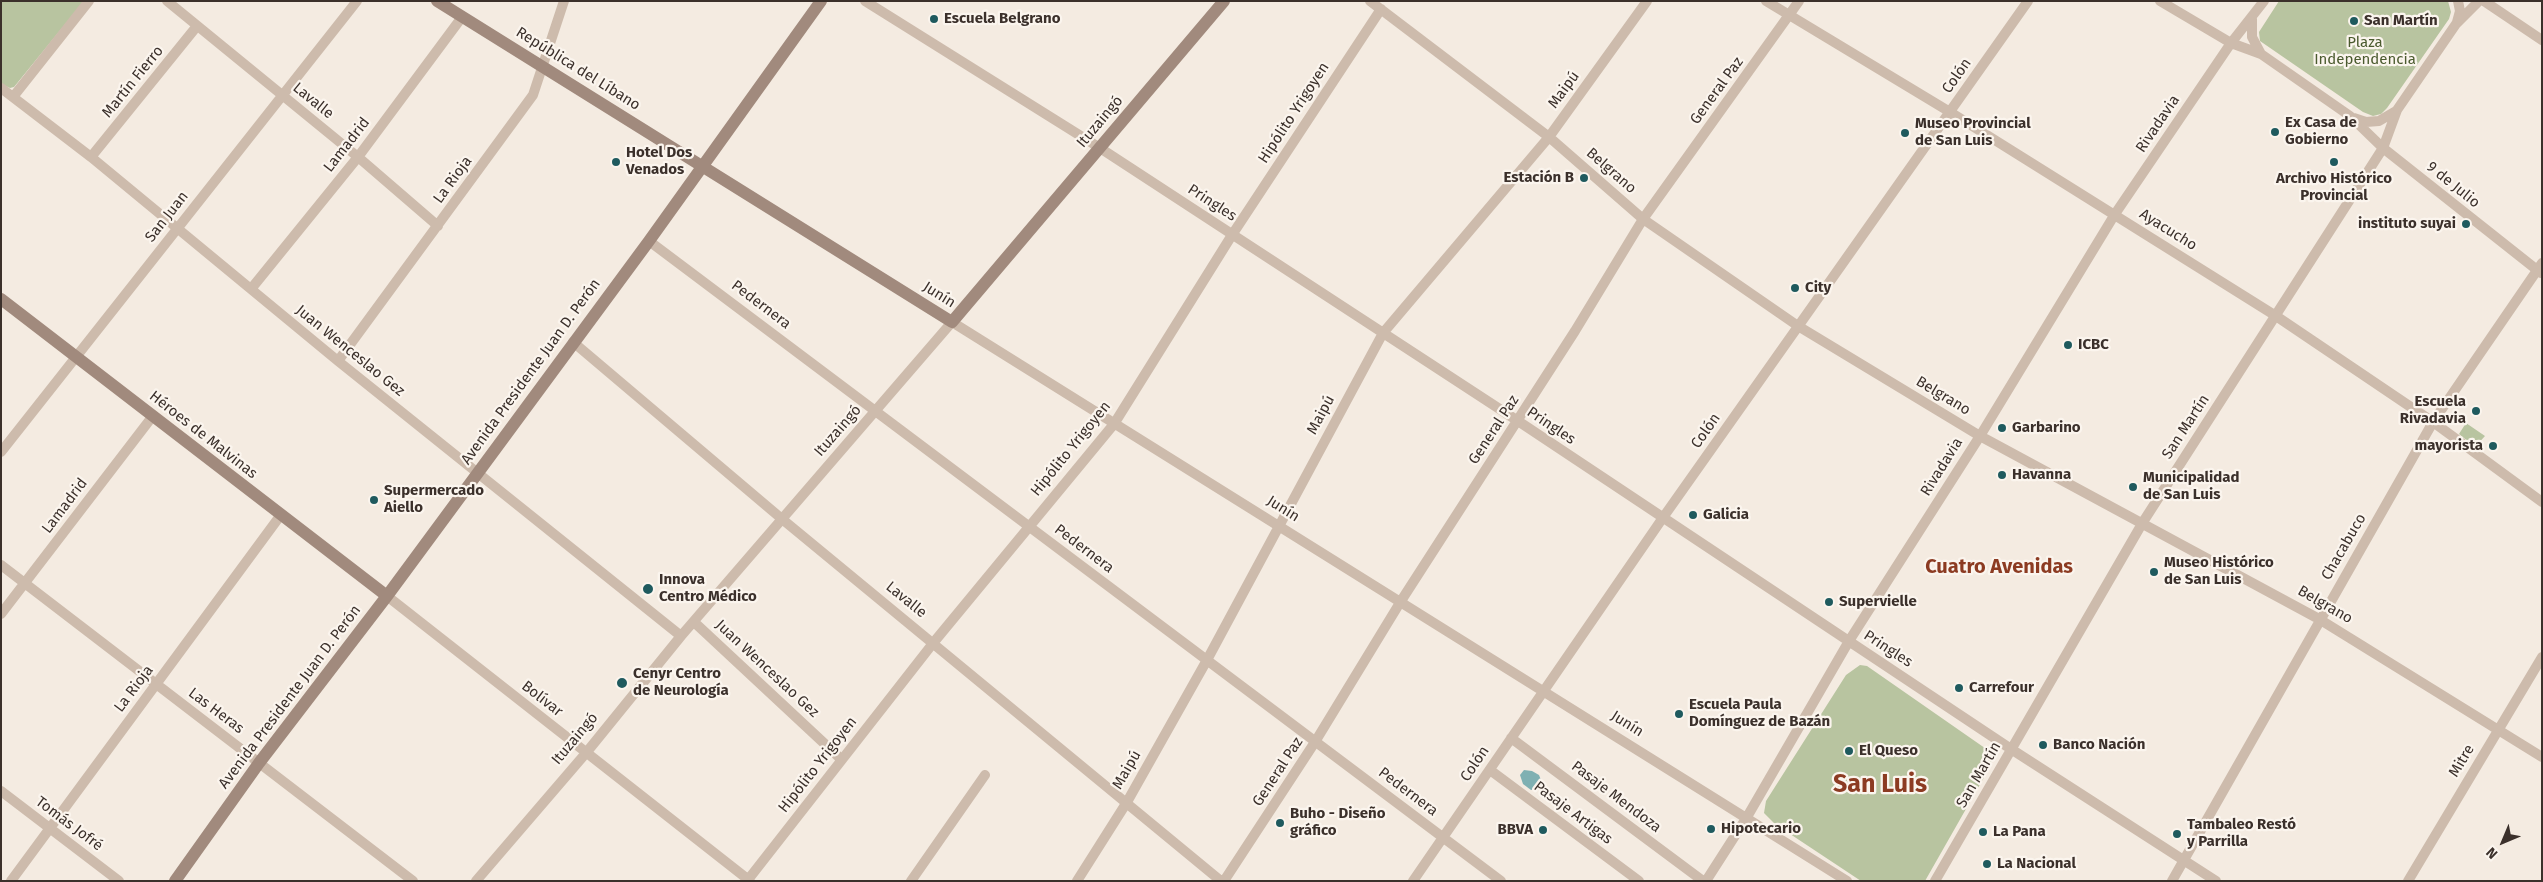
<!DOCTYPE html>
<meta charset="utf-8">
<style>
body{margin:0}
#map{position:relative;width:2543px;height:882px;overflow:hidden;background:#f4ebe1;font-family:"Fira Sans",sans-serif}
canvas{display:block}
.frame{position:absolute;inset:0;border:2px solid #3b302b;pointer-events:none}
.north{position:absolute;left:2478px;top:817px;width:50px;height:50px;-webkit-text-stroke:4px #fbf5ee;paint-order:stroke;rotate:225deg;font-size:14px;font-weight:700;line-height:20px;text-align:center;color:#3b302b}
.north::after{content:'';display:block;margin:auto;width:18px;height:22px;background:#3b302b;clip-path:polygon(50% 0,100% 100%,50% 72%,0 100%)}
</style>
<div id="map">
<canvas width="2543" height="882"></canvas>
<div class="frame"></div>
<div class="north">N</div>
</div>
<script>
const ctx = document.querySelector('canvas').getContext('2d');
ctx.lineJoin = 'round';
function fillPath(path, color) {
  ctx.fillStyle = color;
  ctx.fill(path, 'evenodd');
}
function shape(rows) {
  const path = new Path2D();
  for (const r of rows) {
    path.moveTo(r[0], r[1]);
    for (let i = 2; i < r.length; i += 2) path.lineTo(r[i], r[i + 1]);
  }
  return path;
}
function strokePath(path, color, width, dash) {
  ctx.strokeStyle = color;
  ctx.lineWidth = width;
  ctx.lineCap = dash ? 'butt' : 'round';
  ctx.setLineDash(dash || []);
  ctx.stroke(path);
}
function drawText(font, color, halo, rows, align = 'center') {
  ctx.font = font + ' "Fira Sans",sans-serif';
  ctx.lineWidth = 4.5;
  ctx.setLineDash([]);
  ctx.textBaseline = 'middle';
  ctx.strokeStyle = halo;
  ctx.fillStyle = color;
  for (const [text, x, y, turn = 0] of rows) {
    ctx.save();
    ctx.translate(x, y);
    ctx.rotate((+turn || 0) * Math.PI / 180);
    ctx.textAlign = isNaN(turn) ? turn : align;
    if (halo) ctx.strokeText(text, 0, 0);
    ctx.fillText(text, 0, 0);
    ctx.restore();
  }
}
fillPath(shape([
 [1,1,84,1,14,87,10,88,1,84],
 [2279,1,2448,1,2451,12,2449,19,2387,108,2381,114,2373,116,2363,112,2260,41,2259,32],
 [2466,423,2485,436,2475,447,2459,434],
 [1860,665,1867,666,1992,753,1991,765,1925,881,1861,881,1775,824,1764,813,1766,801,1846,675]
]), '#b8c4a0');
fillPath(shape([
 [1524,770,1532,771,1539,775,1543,785,1541,790,1531,790,1523,784,1520,775]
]), '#7fb0b2');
strokePath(shape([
 [167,1,358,157,438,226],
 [865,1,1100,148,1518,421,2011,749,2216,881],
 [1370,1,1549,137,1643,219,1798,326,1980,436,2319,619,2542,757],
 [1766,1,1950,112,2276,316,2433,422,2542,502],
 [2160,1,2231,43,2261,54,2350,116,2383,148,2541,273],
 [2484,1,2542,40],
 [2252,19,2252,37,2261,54],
 [2457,22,2460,11,2458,1],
 [1,88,91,157,338,361,681,636],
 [13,97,89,1],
 [2354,118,2366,122,2379,121,2396,111],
 [91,157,197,26],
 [649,241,1501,881],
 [251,289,358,157,462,17],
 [573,342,782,519,1221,881],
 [338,361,533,95,564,1],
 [1,452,357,1],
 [1,565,413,881],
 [387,596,750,881],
 [1,614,152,417],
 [694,622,841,759],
 [1511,738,1703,881],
 [1490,770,1639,881],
 [1,791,119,881],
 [11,881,280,516],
 [476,881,586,753,681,636,952,322,1847,881],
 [747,881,934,642,1114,424,1232,235,1381,9],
 [911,881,985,775],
 [1077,881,1127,802,1207,660,1383,333,1549,137,1647,1],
 [1224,881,1315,742,1401,601,1575,331,1643,219,1799,1],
 [1413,881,1662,519,2028,1],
 [1706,881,1747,817,1849,641,1980,436,2115,214,2231,43,2264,1],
 [1935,881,2143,522,2383,148,2397,110,2456,24,2479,1],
 [2172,881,2433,422,2542,263],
 [2408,881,2542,657]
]), '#cdbbac', 10);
strokePath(shape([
 [437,1,952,322,1224,1],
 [1,299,387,596],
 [175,881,259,763,387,596,649,241,821,1]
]), '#a18a7d', 12);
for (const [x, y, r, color] of [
 [934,19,5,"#1f5a5e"],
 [2354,21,5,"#1f5a5e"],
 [2275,132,5,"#1f5a5e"],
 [1905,133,5,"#1f5a5e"],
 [616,162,5,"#1f5a5e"],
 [2334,162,5,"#1f5a5e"],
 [1584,178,5,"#1f5a5e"],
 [2466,224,5,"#1f5a5e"],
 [1795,288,5,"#1f5a5e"],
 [2068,345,5,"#1f5a5e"],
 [2476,411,5,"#1f5a5e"],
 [2002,428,5,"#1f5a5e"],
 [2493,446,5,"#1f5a5e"],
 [2002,475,5,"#1f5a5e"],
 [2133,487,5,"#1f5a5e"],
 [374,500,5,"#1f5a5e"],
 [1693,515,5,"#1f5a5e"],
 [2154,572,5,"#1f5a5e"],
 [648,589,6,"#1f5a5e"],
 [1829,602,5,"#1f5a5e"],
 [622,683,6,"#1f5a5e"],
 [1959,688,5,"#1f5a5e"],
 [1679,714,5,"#1f5a5e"],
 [2043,745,5,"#1f5a5e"],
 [1849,751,5,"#1f5a5e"],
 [1280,823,5,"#1f5a5e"],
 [1711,829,5,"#1f5a5e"],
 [1543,830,5,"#1f5a5e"],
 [1983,832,5,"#1f5a5e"],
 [2177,834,5,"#1f5a5e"],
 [1987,864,5,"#1f5a5e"]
]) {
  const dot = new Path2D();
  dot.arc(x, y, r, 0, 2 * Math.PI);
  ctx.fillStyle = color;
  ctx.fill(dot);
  strokePath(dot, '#fbf5ee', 2);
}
drawText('bold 15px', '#3b302b', '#fbf5ee', [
 ["Escuela Belgrano",944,19],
 ["San Martín",2364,21],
 ["Ex Casa de",2285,123],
 ["Gobierno",2285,140],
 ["Museo Provincial",1915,124],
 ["de San Luis",1915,141],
 ["Hotel Dos",626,153],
 ["Venados",626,170],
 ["Estación B",1574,178,"right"],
 ["Archivo Histórico",2334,179,"center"],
 ["Provincial",2334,196,"center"],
 ["instituto suyai",2456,224,"right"],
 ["City",1805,288],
 ["ICBC",2078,345],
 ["Escuela",2466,402,"right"],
 ["Rivadavia",2466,419,"right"],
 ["Garbarino",2012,428],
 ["mayorista",2483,446,"right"],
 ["Havanna",2012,475],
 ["Municipalidad",2143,478],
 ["de San Luis",2143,495],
 ["Supermercado",384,491],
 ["Aiello",384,508],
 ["Galicia",1703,515],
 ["Museo Histórico",2164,563],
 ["de San Luis",2164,580],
 ["Innova",659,580],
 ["Centro Médico",659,597],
 ["Supervielle",1839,602],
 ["Cenyr Centro",633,674],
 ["de Neurología",633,691],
 ["Carrefour",1969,688],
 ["Escuela Paula",1689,705],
 ["Domínguez de Bazán",1689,722],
 ["Banco Nación",2053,745],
 ["El Queso",1859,751],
 ["Buho - Diseño",1290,814],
 ["gráfico",1290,831],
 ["Tambaleo Restó",2187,825],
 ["y Parrilla",2187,842],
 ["Hipotecario",1721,829],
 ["BBVA",1533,830,"right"],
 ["La Pana",1993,832],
 ["La Nacional",1997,864]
], 'left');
drawText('15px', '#4a5a2e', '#fbf5ee', [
 ["Plaza",2365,43],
 ["Independencia",2365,60]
]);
drawText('15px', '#3b302b', '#fbf5ee', [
 ["República del Líbano",578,69,32],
 ["Colón",1957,76,-55],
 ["Martín Fierro",133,82,-51],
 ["Maipú",1564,90,-54],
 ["General Paz",1717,91,-54],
 ["Lavalle",313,101,39],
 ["Hipólito Yrigoyen",1294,113,-57],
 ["Ituzaingó",1100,122,-50],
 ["Rivadavia",2158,124,-56],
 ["Lamadrid",347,145,-52],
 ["Belgrano",1611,171,41],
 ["La Rioja",453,180,-54],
 ["9 de Julio",2453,185,39],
 ["Pringles",1212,203,33],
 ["San Juan",167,217,-52],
 ["Ayacucho",2168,230,32],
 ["Junín",939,295,32],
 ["Pedernera",761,305,37],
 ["Juan Wenceslao Gez",350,351,39],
 ["Avenida Presidente Juan D. Perón",531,372,-54],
 ["Belgrano",1943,396,31],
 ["Maipú",1321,415,-62],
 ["Pringles",1551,426,34],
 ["San Martín",2186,427,-57],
 ["General Paz",1494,430,-57],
 ["Ituzaingó",838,431,-49],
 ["Colón",1706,431,-55],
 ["Héroes de Malvinas",203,435,38],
 ["Hipólito Yrigoyen",1071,449,-51],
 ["Rivadavia",1942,467,-58],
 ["Lamadrid",65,506,-53],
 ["Junín",1283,509,32],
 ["Chacabuco",2344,547,-60],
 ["Pedernera",1084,549,37],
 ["Lavalle",906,600,39],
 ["Belgrano",2325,605,30],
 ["Pringles",1888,649,33],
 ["Juan Wenceslao Gez",767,669,43],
 ["La Rioja",134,689,-53],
 ["Avenida Presidente Juan D. Perón",290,697,-53],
 ["Bolívar",542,699,38],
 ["Las Heras",216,711,37],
 ["Junín",1627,724,32],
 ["Ituzaingó",575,739,-50],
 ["Mitre",2462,761,-59],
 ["Colón",1475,764,-56],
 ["Hipólito Yrigoyen",818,765,-52],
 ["Maipú",1127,770,-60],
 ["General Paz",1278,772,-57],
 ["San Martín",1979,775,-60],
 ["Pedernera",1408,792,37],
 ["Pasaje Mendoza",1616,797,37],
 ["Pasaje Artigas",1573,813,37],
 ["Tomás Jofré",69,824,37]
]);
drawText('bold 20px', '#8c3b22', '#fbf5ee', [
 ["Cuatro Avenidas",1999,567]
]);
drawText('bold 25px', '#8c3b22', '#fbf5ee', [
 ["San Luis",1880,785]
]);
</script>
